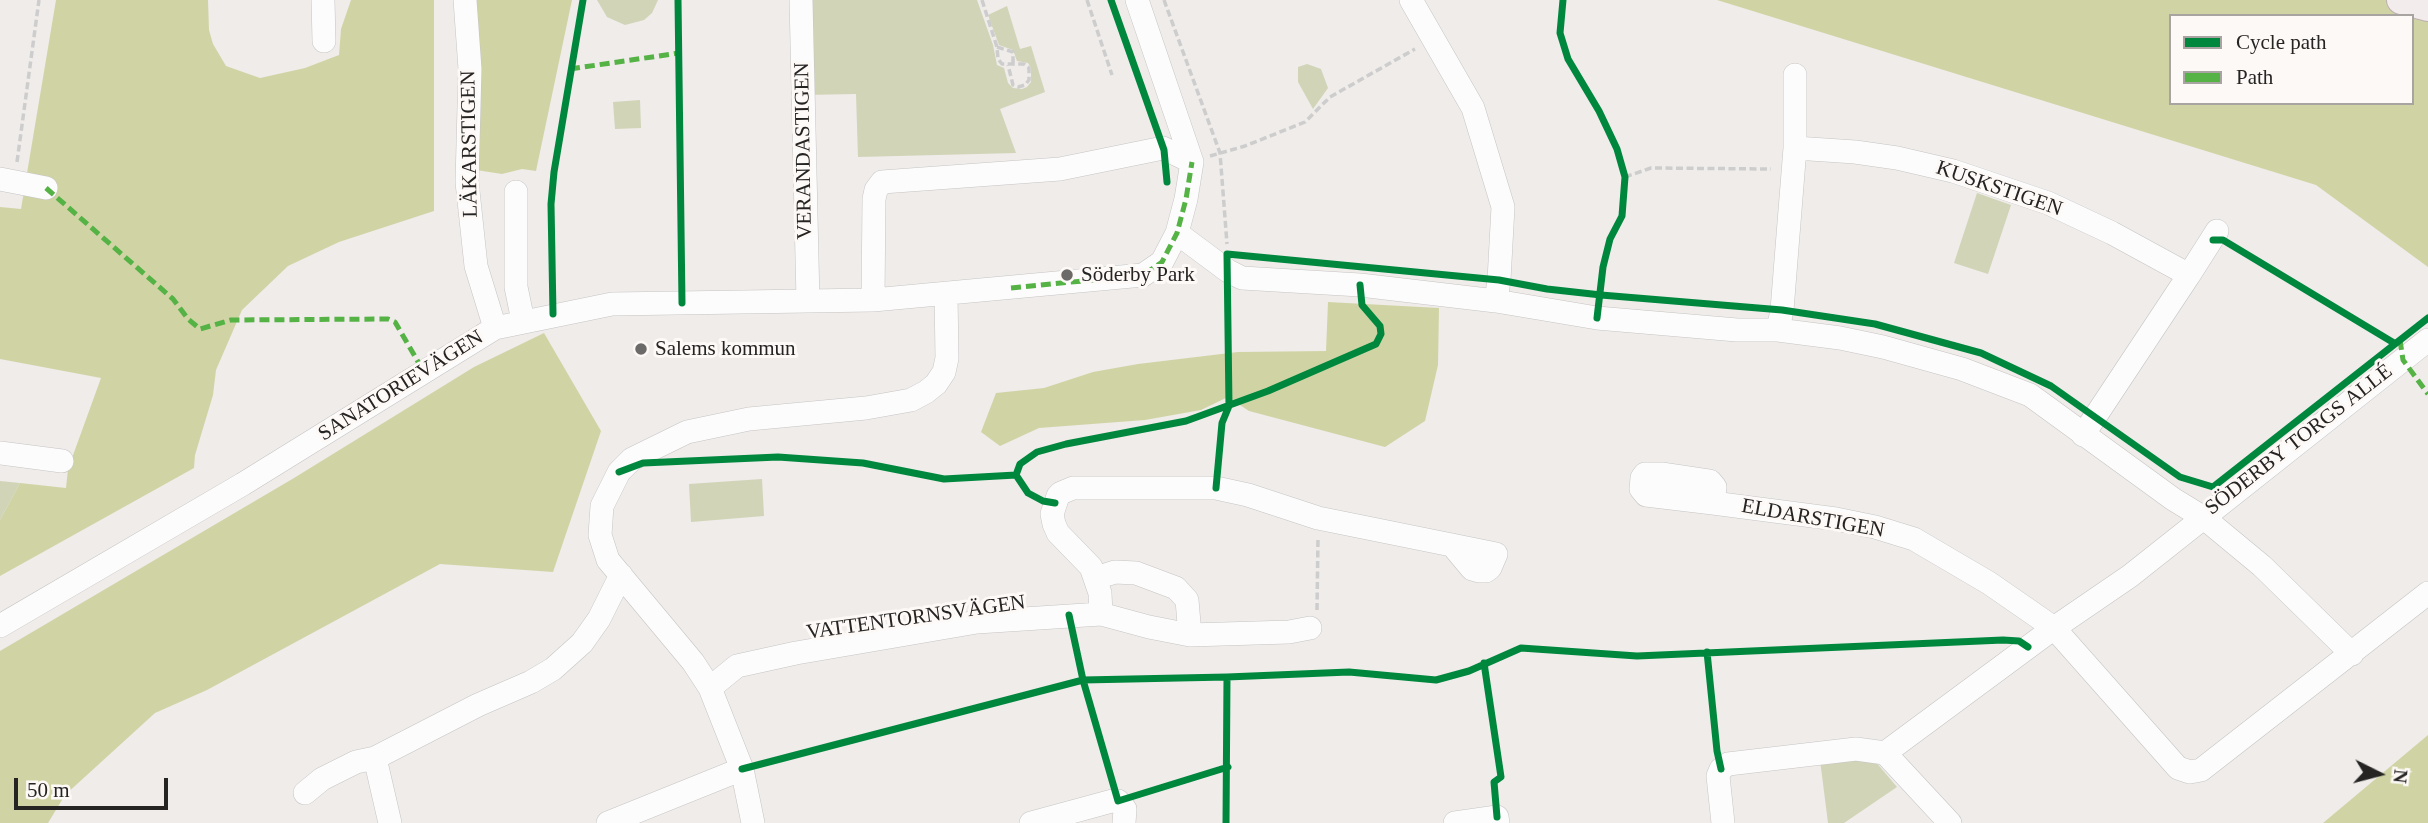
<!DOCTYPE html>
<meta charset="utf-8">
<style>
body{margin:0}
#map{position:relative;width:2428px;height:823px;overflow:hidden;background:#efecea;font-family:"Times New Roman",serif}
canvas{display:block}
.legend{position:absolute;left:2169px;top:14px;width:245px;height:91px;box-sizing:border-box;background:#fdf9f7;border:2px solid #a7a4a2;margin:0;padding:9px 12px;list-style:none;font-size:21px;color:#252423}
.legend li{display:flex;align-items:center;gap:14px;height:35px}
.legend b{width:35px;border:2px solid #a7a4a2}
.north{position:absolute;left:2344px;top:739px;width:70px;height:70px;-webkit-text-stroke:5px #fdf9f7;paint-order:stroke;rotate:96deg;font-size:19px;font-weight:700;line-height:28px;text-align:center;color:#252423}
.north::after{content:'';display:block;margin:auto;width:24px;height:32px;background:#252423;clip-path:polygon(50% 0,100% 100%,50% 72%,0 100%)}
.scale{position:absolute;left:14px;top:778px;width:154px;height:32px;box-sizing:border-box;border:4px solid #252423;border-top:0;padding-left:9px;font-size:21px;line-height:24px;white-space:nowrap;color:#252423;-webkit-text-stroke:5px #fdf9f7;paint-order:stroke}
</style>
<div id="map">
<canvas width="2428" height="823"></canvas>
<ul class="legend">
<li><b style="height:9px;background:#00873e"></b>Cycle path</li>
<li><b style="height:9px;background:#55b245"></b>Path</li>
</ul>
<div class="north">N</div>
<div class="scale">50 m</div>
</div>
<script>
const ctx = document.querySelector('canvas').getContext('2d');
ctx.lineJoin = 'round';
function fillPath(path, color) {
  ctx.fillStyle = color;
  ctx.fill(path, 'evenodd');
}
function shape(rows) {
  const path = new Path2D();
  for (const r of rows) {
    path.moveTo(r[0], r[1]);
    for (let i = 2; i < r.length; i += 2) path.lineTo(r[i], r[i + 1]);
  }
  return path;
}
function strokePath(path, color, width, dash) {
  ctx.strokeStyle = color;
  ctx.lineWidth = width;
  ctx.lineCap = dash ? 'butt' : 'round';
  ctx.setLineDash(dash || []);
  ctx.stroke(path);
}
function drawText(font, color, halo, rows, align = 'center') {
  ctx.font = font + ' "Times New Roman",serif';
  ctx.lineWidth = 6;
  ctx.setLineDash([]);
  ctx.textBaseline = 'middle';
  ctx.strokeStyle = halo;
  ctx.fillStyle = color;
  for (const [text, x, y, turn = 0] of rows) {
    ctx.save();
    ctx.translate(x, y);
    ctx.rotate((+turn || 0) * Math.PI / 180);
    ctx.textAlign = isNaN(turn) ? turn : align;
    if (halo) ctx.strokeText(text, 0, 0);
    ctx.fillText(text, 0, 0);
    ctx.restore();
  }
}
fillPath(shape([
 [597,0,658,0,652,13,644,20,625,25,607,17],
 [801,0,977,0,993,45,997,65,1004,68,1008,83,1013,88,1022,89,1027,87,1031,82,1031,68,1028,63,1017,61,1013,50,999,45,988,15,1007,6,1020,49,1031,46,1045,92,1000,109,1016,153,858,157,856,94,804,95],
 [1307,64,1321,69,1328,88,1313,109,1298,82,1298,67],
 [640,100,641,128,615,129,613,102],
 [1977,193,2011,205,1988,274,1954,263],
 [762,479,764,516,691,522,689,484],
 [0,481,20,483,0,520],
 [1820,760,1875,761,1897,787,1844,823,1828,823]
]), '#d1d4b7');
fillPath(shape([
 [56,0,208,0,209,30,213,44,226,66,260,78,305,68,339,55,341,29,351,0,434,0,434,211,339,242,288,266,242,310,216,370,213,395,195,455,194,468,0,576,0,520,20,483,66,488,68,469,101,378,0,359,0,207,21,209],
 [474,0,572,0,536,171,522,169,502,174,476,170,474,155,481,89],
 [1717,0,2428,0,2428,267,2316,185],
 [2171,16,2412,16,2412,103,2171,103],
 [1328,302,1439,308,1438,365,1425,421,1385,447,1249,411,1228,397,1201,410,1145,420,1039,428,1000,446,981,432,996,393,1044,388,1093,372,1138,364,1238,352,1326,351],
 [544,333,601,431,553,572,440,564,207,690,155,713,65,795,48,823,0,823,0,651,294,478,474,367],
 [2428,735,2428,823,2323,823]
]), '#d0d4a5');
const minor = shape([
 [323,0,324,41],
 [465,0,470,69,467,182,476,266,495,328],
 [801,0,808,301],
 [1411,0,1473,108,1503,207,1499,280,1496,301],
 [1795,75,1795,148],
 [0,179,46,188],
 [516,192,516,287,523,321],
 [1177,233,1228,271,1242,278,1360,285,1496,301,1597,318,1737,330,1778,330,1840,338,1883,347,1962,369,2030,395,2173,499,2204,518,2262,566,2352,654],
 [2189,275,2217,231],
 [873,300,874,199,876,190,882,182,1060,169,1163,148,1192,162],
 [1778,330,1782,310,1795,148,1855,152,1897,158,1953,171,2048,203,2112,233,2189,275,2083,435],
 [0,453,62,461],
 [1713,503,1646,495,1641,489,1642,478,1645,474,1663,474,1710,481,1715,487,1713,503,1836,519,1875,527,1914,539,1989,583,2054,628,2178,768,2190,772,2201,770,2428,593],
 [1096,578,1115,572,1136,573,1176,588,1187,600,1190,635],
 [1101,614,1149,627,1190,635,1289,632,1310,628],
 [0,626,243,484,495,328,612,304,873,300,1143,275,1162,262,1177,233,1186,199,1192,162,1137,0],
 [710,688,737,666,796,653,977,622,1101,614,1100,593,1091,567,1058,533,1054,524,1052,514,1058,496,1061,493,1073,488,1216,488,1248,495,1318,518,1496,554,1490,568,1486,571,1479,571,1472,569,1452,545],
 [1885,753,2054,628,2130,576,2428,340],
 [305,793,322,779,356,762,375,758],
 [390,823,375,758,478,705,531,682,553,669,582,643,599,619,621,575],
 [608,823,742,769],
 [753,823,742,769,710,688,693,662,608,560,600,535,602,506,619,472,632,459,687,432,749,419,866,408,911,400,926,392,936,384,944,372,947,358,946,294],
 [1031,823,1112,801,1118,801,1125,809,1124,823],
 [1455,823,1497,817,1498,823],
 [1723,823,1718,776,1721,769,1728,764,1856,749,1885,753,1950,823]
]);
const major = shape([
 [2401,0,2428,7]
]);
strokePath(minor, '#c6c4c3', 24);
strokePath(major, '#bdb0af', 30);
strokePath(shape([
 [982,0,997,47,998,59,1002,64,1024,64,1029,68,1029,80,1025,85,1018,87,1013,85,1008,65],
 [1087,0,1112,75],
 [1164,0,1220,153,1227,244],
 [997,47,1013,52,1013,65],
 [1210,156,1245,146,1305,122,1330,97,1415,49],
 [17,162,39,0],
 [1625,177,1651,168,1771,169],
 [1317,610,1318,537],
 [1707,652,1717,748]
]), '#cecdcd', 3.5, [7, 3.5]);
strokePath(minor, '#fdfcfc', 23);
strokePath(major, '#f3ecec', 28);
strokePath(shape([
 [570,69,679,53],
 [46,188,173,299,188,319,200,329,231,320,388,319,395,322,424,372],
 [1011,288,1143,275,1162,262,1177,233,1186,199,1192,162],
 [2400,340,2403,360,2428,394]
]), '#55b245', 5, [10, 5]);
strokePath(shape([
 [678,0,682,303],
 [1111,0,1164,150,1167,182],
 [1563,0,1560,33,1568,59,1599,111,1617,149,1625,177,1622,216,1610,239,1603,267,1597,318],
 [2213,240,2223,240,2394,343],
 [553,314,551,204,554,172,583,0],
 [619,472,643,463,778,457,863,463,944,479,1016,475],
 [1216,488,1222,423,1229,406,1227,254,1499,280,1547,289,1601,295,1782,310,1875,324,1981,353,2051,386,2180,477,2213,487,2428,318],
 [1055,503,1043,501,1028,493,1016,475,1020,464,1037,452,1066,444,1186,421,1268,391,1376,344,1381,334,1380,326,1362,305,1360,285],
 [1069,615,1083,680,1118,801,1228,767],
 [1707,652,1717,751,1721,769],
 [1484,663,1501,777,1494,782,1497,817],
 [742,769,1083,680,1227,677,1349,672,1436,680,1469,671,1521,648,1637,656,2003,640,2019,641,2028,647],
 [1226,823,1227,677]
]), '#00873e', 7);
for (const [x, y, r, color] of [
 [1067,275,7,"#6c6a69"],
 [641,349,7,"#6c6a69"]
]) {
  const dot = new Path2D();
  dot.arc(x, y, r, 0, 2 * Math.PI);
  ctx.fillStyle = color;
  ctx.fill(dot);
  strokePath(dot, '#fdf9f7', 2.5);
}
drawText('21px', '#252423', '#fdf9f7', [
 ["LÄKARSTIGEN",470,144,-91],
 ["VERANDASTIGEN",804,151,-91],
 ["KUSKSTIGEN",1999,189,19],
 ["SANATORIEVÄGEN",401,386,-32],
 ["SÖDERBY TORGS ALLÉ",2299,440,-38],
 ["ELDARSTIGEN",1813,519,10],
 ["VATTENTORNSVÄGEN",916,618,-8]
]);
drawText('21px', '#252423', '#fdf9f7', [
 ["Söderby Park",1081,275],
 ["Salems kommun",655,349]
], 'left');
</script>
